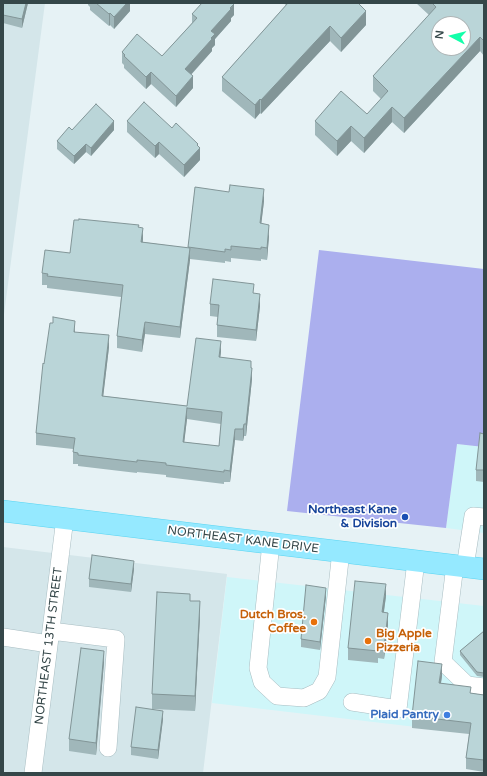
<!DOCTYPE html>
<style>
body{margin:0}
#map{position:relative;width:487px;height:776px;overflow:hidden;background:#e6f2f5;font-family:"Varela Round",sans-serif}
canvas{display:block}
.frame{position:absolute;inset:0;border:4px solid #354749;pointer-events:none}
.north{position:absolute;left:431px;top:16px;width:40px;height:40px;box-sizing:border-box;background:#fff;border:1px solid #aeb5b6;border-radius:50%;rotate:277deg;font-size:11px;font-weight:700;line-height:16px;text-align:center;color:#354749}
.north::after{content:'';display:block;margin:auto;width:14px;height:18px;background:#13ffaa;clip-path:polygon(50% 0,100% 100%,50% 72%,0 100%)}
</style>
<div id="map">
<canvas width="487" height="776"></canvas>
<div class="frame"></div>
<div class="north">N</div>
</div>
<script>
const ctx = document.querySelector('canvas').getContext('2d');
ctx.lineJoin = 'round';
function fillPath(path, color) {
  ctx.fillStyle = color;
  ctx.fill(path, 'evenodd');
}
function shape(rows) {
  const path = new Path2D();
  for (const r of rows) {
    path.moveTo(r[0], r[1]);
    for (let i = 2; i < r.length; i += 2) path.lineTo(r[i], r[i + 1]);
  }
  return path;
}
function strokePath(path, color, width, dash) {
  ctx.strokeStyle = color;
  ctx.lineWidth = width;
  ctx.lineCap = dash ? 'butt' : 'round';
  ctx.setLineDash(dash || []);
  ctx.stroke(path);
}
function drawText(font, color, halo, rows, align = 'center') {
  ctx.font = font + ' "Varela Round",sans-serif';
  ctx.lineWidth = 3.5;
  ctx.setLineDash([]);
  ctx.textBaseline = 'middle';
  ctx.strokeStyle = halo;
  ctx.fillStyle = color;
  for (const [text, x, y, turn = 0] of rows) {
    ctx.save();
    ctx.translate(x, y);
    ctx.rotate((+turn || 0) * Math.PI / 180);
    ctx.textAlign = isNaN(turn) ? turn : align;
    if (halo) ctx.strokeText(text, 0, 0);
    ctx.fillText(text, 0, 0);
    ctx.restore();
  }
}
fillPath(shape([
 [3,3,45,3,3,322],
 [3,547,227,574,203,773,3,773]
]), '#d4e6ea');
fillPath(shape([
 [457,444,484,447,484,533,446,528],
 [227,577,484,606,484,735,212,703]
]), '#cff6f9');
fillPath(shape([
 [319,250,484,269,484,447,457,444,446,528,287,511]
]), '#abafee');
const minor = shape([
 [271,543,258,668,262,682,277,696,304,698,319,691,327,677,341,551],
 [455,565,443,662,467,685,484,687],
 [465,567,473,516,484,517],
 [51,631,116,639,108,748],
 [3,637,49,644],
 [352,702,398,709,416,561],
 [33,773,65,518]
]);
const major = shape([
 [3,511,484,569]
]);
strokePath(minor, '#a8bdc2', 18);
strokePath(major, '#59d4f1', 22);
strokePath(minor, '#fff', 17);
strokePath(major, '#95e9ff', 21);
fillPath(shape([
 [3,3,28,3,22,28,3,23],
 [88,3,130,3,130,11,114,29,110,25,109,26,90,10,90,7,88,5],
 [283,3,358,3,366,25,341,52,330,41,261,114,260,113,255,119,222,91,222,77,286,5],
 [416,3,484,3,484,56,480,51,404,133,392,122,364,153,351,141,337,156,315,135,315,121,367,114,381,99,373,91,373,76,429,15],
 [192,14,234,15,231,18,231,21,215,39,215,45,212,48,212,51,191,75,193,88,176,107,151,84,146,89,124,68,124,65,122,63,122,52,162,56,192,23],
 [127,121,172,128,198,146,200,160,184,177,159,154,155,158,127,132],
 [72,130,114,130,91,156,86,152,74,164,57,149,57,141],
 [195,187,264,201,261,224,269,236,267,260,261,259,261,261,231,258,231,262,225,261,225,263,190,259,180,338,145,334,142,352,117,348,117,336,121,297,47,288,47,285,42,285,42,273,70,253,79,220,139,227,143,239,143,242,188,248],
 [254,293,260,306,256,341,217,337,217,325,218,317,210,316,210,304],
 [109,347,103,396,187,406,221,352,220,357,251,368,252,379,246,436,244,436,243,441,235,440,230,482,224,482,224,484,166,477,166,475,137,472,137,473,78,466,78,464,73,464,73,449,36,445,36,433,44,364],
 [187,419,221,424,219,446,184,442],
 [484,434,484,482,476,481,476,470],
 [134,569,131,592,89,587,89,579],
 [326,596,320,650,301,647,301,639],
 [386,596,384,612,388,625,384,659,378,658,378,663,348,660,348,648],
 [200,616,195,711,153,709,163,719,158,759,131,755,131,747,152,709,152,694],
 [484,631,484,677,477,676,460,655,460,651],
 [104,662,96,755,69,751,69,739],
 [442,676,441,683,471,693,484,695,484,772,466,769,466,758,469,734,412,728,412,716]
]), '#a0b7ba');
fillPath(shape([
 [26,3,28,3,22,28,22,19],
 [127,3,130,3,130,11,114,29,114,17],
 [234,4,234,15,231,18,231,21,215,39,215,45,212,48,212,51,185,81,185,69,211,31],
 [366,11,366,25,341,52,341,38],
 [110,13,110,25,109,26,109,14],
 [330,26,330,41,261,114,261,100],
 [480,37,480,51,404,133,404,118],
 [151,72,151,84,146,89,146,77],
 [193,76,193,88,176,107,176,96],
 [260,99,260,113,255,119,255,105],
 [392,107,392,122,364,153,364,138],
 [114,121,114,130,91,156,91,148],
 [351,126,351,141,337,156,337,141],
 [159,142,159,154,155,158,155,146],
 [86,144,86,152,74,164,74,156],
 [198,144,198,150,200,148,200,160,184,177,184,165,197,145],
 [264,189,264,201,260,235,260,223],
 [269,225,269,236,267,260,267,248],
 [143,228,143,239,141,253,141,242],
 [190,248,190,260,180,338,180,327],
 [260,294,260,306,256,341,256,330],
 [75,321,75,332,74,332],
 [145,322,145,334,142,352,142,340],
 [109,335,109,347,102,407,102,396],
 [221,341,221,352,219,368,219,357],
 [252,368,252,379,246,436,246,424],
 [187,408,187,419,183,453,183,442],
 [244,424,244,436,243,441,243,429],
 [235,429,235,440,230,482,230,471],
 [134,561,134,569,131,592,131,584],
 [386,584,386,596,382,624,382,612],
 [326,588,326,596,320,650,320,642],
 [200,601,200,616,195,711,195,696],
 [388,613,388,625,384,659,384,647],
 [104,651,104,662,96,755,96,743],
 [442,664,442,676,439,695,439,683],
 [163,711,163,719,158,759,158,750]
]), '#829597');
const building = shape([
 [3,3,26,3,22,19,3,15,3,3],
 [96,3,127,3,114,17,110,13,109,14,96,3],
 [202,3,233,3,234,4,230,8,231,9,211,31,215,34,211,38,212,39,185,69,193,76,176,96,151,72,146,77,124,56,125,55,122,52,137,34,162,56,197,18,192,14,202,3],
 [288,3,358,3,366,11,341,38,330,26,261,100,260,99,255,105,222,77,288,3],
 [432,3,484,3,484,41,480,37,404,118,392,107,364,138,351,126,337,141,315,121,341,91,367,114,388,91,373,76,436,7,432,3],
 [439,24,463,24,463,48,439,48,439,24],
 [144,102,172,128,176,123,198,144,197,145,200,148,184,165,159,142,155,146,127,121,144,102],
 [96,104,114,121,91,148,86,144,74,156,57,141,69,127,72,130,96,104],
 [230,185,264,189,260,223,269,225,267,248,261,247,261,249,231,246,231,250,225,249,225,252,188,247,195,187,229,192,230,185],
 [79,219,139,225,138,227,143,228,141,242,190,248,180,327,145,322,142,340,117,336,123,285,47,276,48,274,42,273,45,250,70,253,74,220,79,220,79,219],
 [213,279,254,284,253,293,260,294,256,330,217,325,219,305,210,304,213,279],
 [53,317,75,321,74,332,109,335,102,396,187,406,196,338,221,341,219,357,251,361,251,368,252,368,246,424,244,424,243,429,235,429,230,471,224,470,224,472,166,465,166,463,137,460,137,462,78,455,78,453,73,452,75,438,36,433,43,363,44,364,50,323,53,323,53,317],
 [187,408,222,412,219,446,183,442,187,408],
 [480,433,484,434,484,470,476,470,480,433],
 [92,555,134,561,131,584,89,579,92,555],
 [355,581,386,584,382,612,388,613,384,647,378,647,378,651,348,648,355,581],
 [306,585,326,588,320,642,301,639,306,585],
 [157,592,190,594,190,601,200,601,195,696,152,694,157,592],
 [484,631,484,673,477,672,460,651,484,631],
 [81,648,104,651,96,743,69,739,81,648],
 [418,661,442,664,439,683,471,687,470,693,484,695,484,760,466,758,471,723,412,716,418,661],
 [136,707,163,711,158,750,131,747,136,707]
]);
fillPath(building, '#bad5d8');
strokePath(building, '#829597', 1);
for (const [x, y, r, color] of [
 [405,517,4,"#1a4fb4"],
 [314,622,4,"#e8710a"],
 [368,641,4,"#e8710a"],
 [447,715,4,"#3f7fe0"]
]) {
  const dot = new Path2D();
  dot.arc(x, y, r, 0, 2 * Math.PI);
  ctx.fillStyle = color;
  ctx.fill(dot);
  strokePath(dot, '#fff', 1.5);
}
drawText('bold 12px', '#164399', '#fff', [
 ["Northeast Kane",397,510],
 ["& Division",397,524]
], 'right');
drawText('12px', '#354749', '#fff', [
 ["NORTHEAST KANE DRIVE",243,540,7],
 ["NORTHEAST 13TH STREET",49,646,-83]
]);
drawText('bold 12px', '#c56008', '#fff', [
 ["Dutch Bros.",306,615],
 ["Coffee",306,629],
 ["Big Apple",376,634,"left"],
 ["Pizzeria",376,648,"left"]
], 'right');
drawText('bold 12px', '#366cbe', '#fff', [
 ["Plaid Pantry",439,715]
], 'right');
</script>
